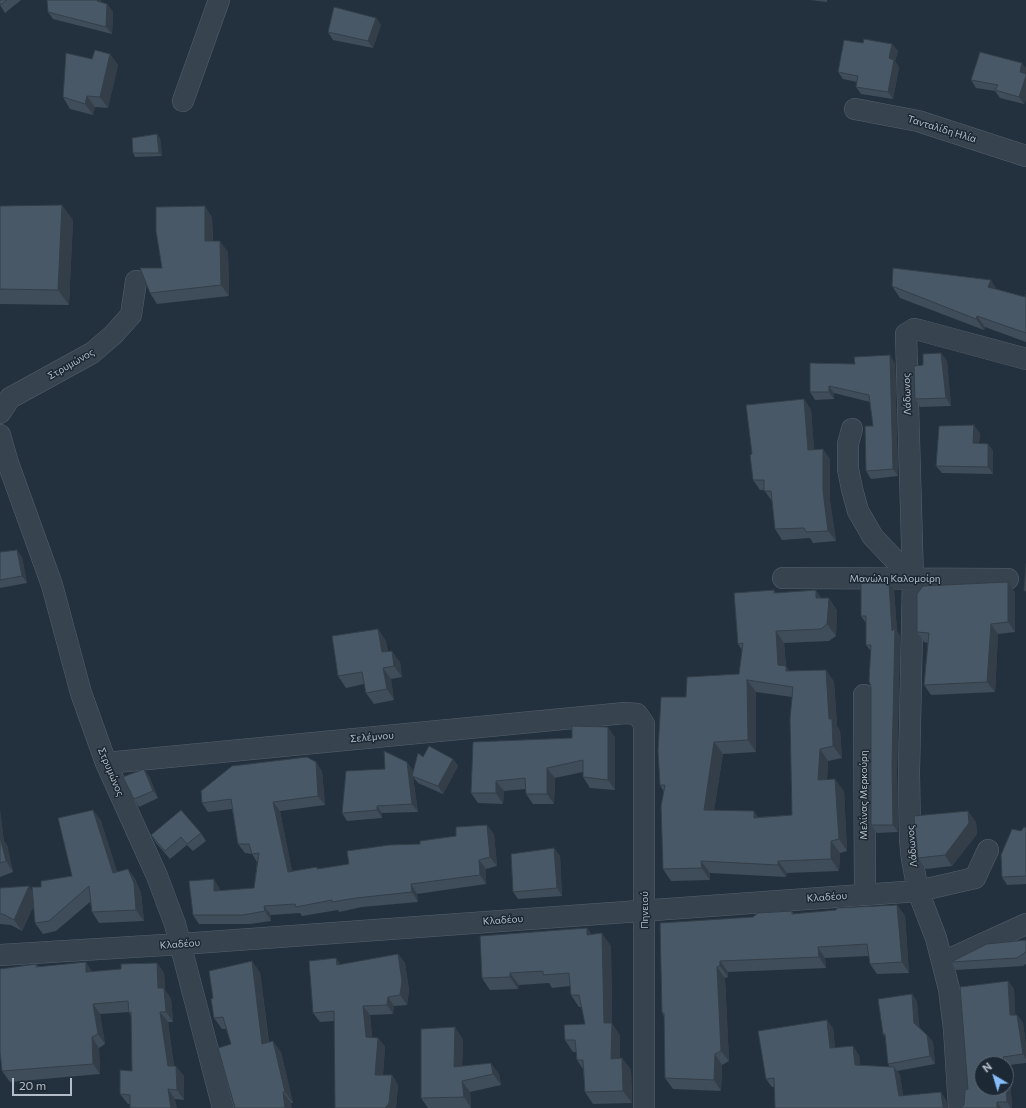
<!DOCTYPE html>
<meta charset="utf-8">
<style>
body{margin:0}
#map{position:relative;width:1026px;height:1108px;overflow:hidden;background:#23313e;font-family:Commissioner,sans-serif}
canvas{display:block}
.north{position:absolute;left:974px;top:1056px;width:40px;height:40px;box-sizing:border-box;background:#1c2833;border:1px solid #58646f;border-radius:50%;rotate:322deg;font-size:11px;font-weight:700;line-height:16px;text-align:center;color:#b3bdc9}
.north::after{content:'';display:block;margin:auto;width:14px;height:18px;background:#86befb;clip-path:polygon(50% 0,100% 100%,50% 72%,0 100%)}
.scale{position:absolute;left:12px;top:1078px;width:60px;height:18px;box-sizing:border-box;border:2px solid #b3bdc9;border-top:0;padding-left:5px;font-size:12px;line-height:14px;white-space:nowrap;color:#b3bdc9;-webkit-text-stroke:3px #1c2833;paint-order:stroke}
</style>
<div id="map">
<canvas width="1026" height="1108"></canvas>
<div class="north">N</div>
<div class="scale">20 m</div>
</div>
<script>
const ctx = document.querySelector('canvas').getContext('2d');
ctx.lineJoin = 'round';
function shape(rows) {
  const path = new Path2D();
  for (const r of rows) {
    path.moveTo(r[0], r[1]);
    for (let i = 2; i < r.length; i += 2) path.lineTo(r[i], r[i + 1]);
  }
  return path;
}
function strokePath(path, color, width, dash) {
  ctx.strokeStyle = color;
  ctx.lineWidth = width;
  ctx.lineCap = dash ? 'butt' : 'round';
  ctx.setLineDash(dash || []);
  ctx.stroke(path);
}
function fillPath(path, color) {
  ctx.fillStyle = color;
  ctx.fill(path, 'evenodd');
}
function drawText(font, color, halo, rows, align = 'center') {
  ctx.font = font + ' Commissioner,sans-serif';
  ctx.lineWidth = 3;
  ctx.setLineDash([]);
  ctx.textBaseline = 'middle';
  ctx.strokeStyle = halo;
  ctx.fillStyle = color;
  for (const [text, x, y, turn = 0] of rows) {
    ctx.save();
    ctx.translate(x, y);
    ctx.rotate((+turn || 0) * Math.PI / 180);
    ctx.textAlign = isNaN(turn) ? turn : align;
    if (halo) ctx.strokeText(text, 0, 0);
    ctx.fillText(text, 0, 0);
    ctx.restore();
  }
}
const minor = shape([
 [183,101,219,0],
 [855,109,918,121,1026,156],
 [0,413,10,398,92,353,113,335,131,315,136,281],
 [852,429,848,444,848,469,852,489,858,511,873,537,913,579],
 [0,435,8,463,52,585,81,693,106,763,157,876,175,924,223,1108],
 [783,578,1008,579],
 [864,695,865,895],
 [106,763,625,713,637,714,644,724,644,1108],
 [0,955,181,944,918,891,975,878,988,850],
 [943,962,1026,924],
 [959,1108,954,1029,949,989,936,938,918,891,912,859,910,840,909,772,913,579,906,334,914,329,919,330,1026,359]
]);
strokePath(minor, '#55606c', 22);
strokePath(minor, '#37434e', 21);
fillPath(shape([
 [0,0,21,0,5,13,0,5],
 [47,0,101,0,101,2,107,4,113,12,112,34,53,19,48,12],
 [810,0,827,0,827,2],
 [376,18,381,25,373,48,333,40,328,32],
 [863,43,892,44,898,51,895,61,899,67,893,99,861,94,856,87,857,82,843,79,838,72],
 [110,54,118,65,108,108,95,107,93,115,70,109,63,97,92,59],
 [1026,68,1026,99,1024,104,1000,98,995,91,976,88,971,80],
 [157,134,160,138,162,156,135,157,133,153],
 [0,206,73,220,69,305,0,304],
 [212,217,213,241,228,252,229,296,157,304,150,293,162,268],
 [892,286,997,289,1025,297,1026,294,1026,342,985,327,984,330,900,298],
 [941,353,947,361,951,406,920,407,915,399,923,365],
 [895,363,898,476,871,479,866,471,873,426,870,402,834,393,834,399,815,400,810,392,855,364],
 [804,399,811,410,814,450,830,459,830,501,836,541,813,543,810,538,782,540,775,529,772,501,764,490,760,490,753,480,752,454],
 [980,433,979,443,988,444,993,451,993,474,942,473,936,466],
 [0,552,22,557,27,583,0,588],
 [889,583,894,590,897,631,900,636,897,772,898,832,877,833,871,825,871,651,866,645,866,623,861,616],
 [774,590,776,593,821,598,837,610,836,636,829,641,784,643,786,666,789,671,826,670,834,682,837,726,840,731,842,758,828,761,827,780,844,791,847,851,840,853,839,871,787,873,786,877,710,873,710,880,671,881,663,869,664,792,660,785,686,697,739,674,742,650,738,644],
 [756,692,792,697,792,815,758,817,714,810,723,754,756,752],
 [1015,592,1015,632,998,634,995,692,931,695,924,685,928,643,924,642,917,632],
 [378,629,386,641,388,652,400,662,402,677,391,679,394,700,374,704,366,693,364,684,346,688,338,676],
 [615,737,615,790,590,788,583,777,583,772,555,778,554,804,533,804,526,794,526,789,504,791,503,804,478,803,471,793,473,742],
 [423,757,453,759,458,766,443,794,418,783,413,777,418,812,382,813,382,818,347,821,342,813,413,770,413,773],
 [316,762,322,772,325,805,280,811,292,871,317,867,319,869,349,864,420,844,494,834,497,866,486,869,486,884,417,894,418,902,362,907,339,912,338,910,302,916,300,913,271,915,271,921,250,924,199,924,193,915,220,889,220,891,254,888,257,862,252,854,245,853,238,844,232,809,208,812,202,803],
 [149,776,158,798,139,807,134,799],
 [93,810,101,821,117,872,128,869,135,879,141,893,144,921,99,923,92,912,90,902,56,931,43,934,35,923,34,905,22,931,11,925,0,924,0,888,29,886,32,891,41,887,72,876],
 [0,811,4,841,7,845,13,872,0,877],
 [976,822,977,834,952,866,926,869,918,858],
 [1026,828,1026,884,1007,885,1002,877,1021,831],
 [201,833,206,841,193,851,187,845,170,859,156,843,151,835],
 [554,848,560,856,562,896,518,899,513,892],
 [897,905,905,916,909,973,877,974,870,964,869,956,825,958,826,968,728,972,728,977,725,978,729,1061,722,1065,721,1091,673,1089,665,1078,664,1017,662,1013,753,917,792,911,794,914],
 [587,928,591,934,611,946,612,1024,620,1035,620,1058,622,1058,631,1070,632,1103,593,1104,585,1092,583,1069,577,1060,576,1052,573,1052,565,1040,585,1024,582,1007,579,1007,571,995,570,986,552,988,549,983,519,985,518,989,490,990,482,978],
 [1026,940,1026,964,1023,966,956,970,951,962],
 [398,954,405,963,409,990,407,1005,394,1006,393,1014,370,1015,372,1038,378,1038,385,1047,383,1075,392,1075,398,1085,396,1108,334,1021,320,1022,313,1013,336,958,340,965],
 [157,963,164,973,165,990,171,999,173,1022,168,1022,174,1066,184,1076,184,1100,175,1099,128,1104,120,1094,132,1071,131,1016,129,1012,100,1014,105,1044,99,1048,100,1074,10,1082,2,1071,36,964,38,966,93,972,121,969],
 [260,972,269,1042,281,1052,293,1103,291,1103,231,1044,226,1029,222,1029,214,1018],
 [1008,981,1014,989,1015,1015,1017,1015,1023,1023,1026,1046,1026,1063,1009,1065,1012,1108,961,1108,964,1105,968,1089],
 [912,994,917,1002,919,1027,927,1035,933,1042,935,1064,897,1071,900,1075,903,1096,946,1100,948,1108,775,1108,774,1087,772,1087,766,1079,833,1028,835,1048,859,1055,860,1065,890,1067,888,1064,886,1038,883,1034],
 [463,1039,462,1066,499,1074,501,1085,470,1092,471,1108,428,1108,421,1098]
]), '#3f4c59');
fillPath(shape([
 [97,0,101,0,102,9,97,1],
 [107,4,113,12,112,34,106,27],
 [376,18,381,25,373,48,368,41],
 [892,44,898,51,895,61,899,67,893,99,888,92,889,58],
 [110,54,118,65,108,108,100,97],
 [1022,63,1026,68,1026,99,1024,104,1019,97,1020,72],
 [87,96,95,107,93,115,85,104],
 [157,134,160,138,162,156,159,153],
 [62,205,73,220,69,305,58,290],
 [205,206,212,217,213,252,205,241],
 [220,241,228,252,229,296,221,285],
 [991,280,998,291,988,287],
 [977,316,985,327,984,330,976,319],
 [941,353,947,361,951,406,946,398],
 [890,355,895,363,898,476,893,469],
 [829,386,834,393,834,399,829,392],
 [804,399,811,410,815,460,808,450],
 [974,425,980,433,978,451,973,443],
 [988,444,993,451,993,474,988,467],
 [823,449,830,459,830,501,836,541,828,531,823,491],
 [17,550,22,557,27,583,22,576],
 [1008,582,1015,592,1015,632,1008,622],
 [889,583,894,590,897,631,900,636,897,772,898,832,893,825,892,764,892,631],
 [816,590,824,602,816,598],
 [829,598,837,610,836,636,827,624],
 [991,624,998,634,995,692,987,682],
 [378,629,386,641,389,663,382,652],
 [776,631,784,643,786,670,786,666,795,678,778,665],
 [392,651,400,662,402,677,394,666],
 [383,668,391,679,394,700,387,689],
 [826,670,834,682,837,726,840,731,842,758,833,746,829,719],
 [747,680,756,692,756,752,748,740],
 [608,727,615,737,615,790,608,780],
 [714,742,723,754,712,822,704,810],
 [820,749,828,761,826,792,818,780],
 [453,759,458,766,443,794,438,786],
 [316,762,322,772,325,805,318,796],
 [407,762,413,770,413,776,412,776,413,777,418,812,412,804],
 [547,768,555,778,554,804,547,794],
 [144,769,149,776,158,798,153,791],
 [835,779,844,791,847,851,839,839],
 [496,781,504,791,503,804,496,793],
 [273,802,280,811,294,881,288,872],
 [377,806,382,813,382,818,377,810],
 [93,810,101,821,120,883,113,873],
 [0,811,4,841,7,845,13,872,6,861,0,838],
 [754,811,762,823,754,818],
 [968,811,976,822,977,834,952,866,945,855],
 [487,825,494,834,497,866,490,857],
 [831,841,840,853,839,871,831,859],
 [554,848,560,856,562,896,557,888],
 [479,860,486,869,486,884,480,875],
 [701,861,710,873,710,880,702,868],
 [778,861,787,873,786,877,778,865],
 [128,869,135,879,141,893,144,921,136,910],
 [214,879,220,889,220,901,214,891],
 [411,884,417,894,418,902,412,892],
 [29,886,37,898,22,931,14,920],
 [897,905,905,916,909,973,902,962],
 [264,906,271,915,271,921,265,911],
 [587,928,595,940,587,935],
 [602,933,611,946,612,1024,620,1035,620,1071,611,1059,604,1023],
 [818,947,825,958,826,968,819,957],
 [398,954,405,963,409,990,407,1005,400,995],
 [336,958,343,968,337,965],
 [252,961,260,972,270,1055,262,1044],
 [720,961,728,972,728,977,720,966],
 [86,962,93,973,86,972],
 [157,963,164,973,165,990,171,999,173,1022,166,1012,158,988],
 [717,967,725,978,729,1061,721,1051],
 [510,973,519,985,518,989,510,977],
 [1008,981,1014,989,1016,1024,1010,1015],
 [912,994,917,1002,920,1030,914,1023],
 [388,997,394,1006,393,1014,387,1005],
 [93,1004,100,1014,105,1044,98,1034],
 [363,1006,370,1015,373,1047,366,1037],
 [160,1012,168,1022,175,1076,168,1066],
 [1017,1015,1023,1023,1026,1046,1026,1059,1023,1054],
 [827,1020,833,1028,836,1056,830,1048],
 [455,1027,463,1039,462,1079,454,1067],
 [927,1035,933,1042,935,1064,930,1056],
 [92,1037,99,1048,100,1074,93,1064],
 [378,1038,385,1047,382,1085,375,1075],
 [273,1041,281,1052,293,1103,285,1092],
 [853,1046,859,1055,861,1074,855,1065],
 [715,1054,722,1065,721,1091,714,1080],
 [1003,1057,1009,1065,1012,1108,1011,1108,1007,1102,1006,1088,1006,1064,1004,1064],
 [622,1058,631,1070,632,1103,623,1091],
 [491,1063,499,1074,501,1085,493,1074],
 [176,1066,184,1076,184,1100,177,1090],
 [894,1067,900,1075,905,1105,899,1096],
 [392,1075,398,1085,396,1108,385,1108],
 [462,1081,470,1092,471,1108,464,1097],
 [168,1089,175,1099,177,1108,171,1108],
 [283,1092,291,1103,292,1108,285,1108],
 [941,1092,946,1100,948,1108,944,1108,943,1107],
 [997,1102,1001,1108,997,1108]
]), '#333e48');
const building = shape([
 [0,0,7,0,0,5,0,0],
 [47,0,97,0,97,1,107,4,106,27,48,12,47,0],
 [334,7,376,18,368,41,328,32,334,7],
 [864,39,892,44,889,58,894,60,888,92,856,87,858,76,838,72,844,40,863,43,864,39],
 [95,50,110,54,100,97,87,96,85,104,63,97,66,53,92,59,95,50],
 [980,52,1022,63,1020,72,1026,74,1026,76,1019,97,995,90,998,85,971,80,980,52],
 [157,134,159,153,133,153,132,138,157,134],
 [62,205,58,290,0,289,0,206,62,205],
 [205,206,205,241,220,241,221,285,150,293,140,268,162,268,156,231,156,207,205,206],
 [893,268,991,280,988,287,1025,297,1026,294,1026,333,977,316,976,319,892,286,893,268],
 [941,353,946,398,915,399,914,366,923,365,923,354,941,353],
 [890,355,893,469,866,471,865,426,873,426,869,395,829,386,829,392,810,392,810,363,855,364,854,357,890,355],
 [804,399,808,450,823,449,823,491,828,531,806,532,804,528,775,529,771,491,764,491,764,480,753,480,750,455,752,454,746,405,804,399],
 [974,425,973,443,988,444,988,467,936,466,939,426,974,425],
 [17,550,22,576,0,580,0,552,17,550],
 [1026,564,1026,591,1024,591,1026,564],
 [1008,582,1008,622,991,624,987,682,924,685,929,633,917,632,917,594,923,586,1008,582],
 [861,583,889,583,892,631,895,628,892,764,893,825,871,825,871,687,869,681,871,645,866,645,866,616,861,616,861,583],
 [774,590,774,593,816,590,816,598,829,598,827,624,821,629,776,631,778,665,786,666,786,671,826,670,829,719,832,719,833,746,820,749,818,780,835,779,839,839,831,841,831,859,778,861,778,865,701,861,702,868,663,869,661,806,665,785,660,785,658,751,661,697,686,697,687,677,739,674,743,643,738,644,734,593,774,590],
 [747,680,793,687,790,719,792,815,754,818,754,811,704,810,714,742,748,740,747,680],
 [378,629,382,652,392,651,394,666,383,668,387,689,366,693,362,672,338,676,332,636,378,629],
 [572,726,608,727,608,780,583,777,583,760,547,768,547,794,526,794,525,778,496,781,496,793,471,793,473,742,572,738,572,726],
 [429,746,453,759,438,786,412,776,418,753,423,757,429,746],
 [384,751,407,762,412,804,377,806,377,810,342,813,346,771,385,769,384,751],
 [307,757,316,762,318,796,273,802,288,872,317,867,317,869,349,864,347,851,389,845,420,844,420,841,456,836,456,827,487,825,490,857,479,860,480,875,411,884,412,892,356,898,332,902,332,900,296,907,295,904,264,906,265,911,243,915,193,915,189,881,214,879,214,891,254,888,259,853,252,854,249,844,238,844,231,799,202,803,201,791,232,766,307,757],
 [144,769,153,791,134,799,123,777,144,769],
 [93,810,113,873,128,869,134,883,136,910,92,912,89,886,49,921,35,923,32,887,41,887,41,881,72,876,58,818,93,810],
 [181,810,201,833,187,844,181,837,165,851,151,835,181,810],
 [968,811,969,823,945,855,918,858,914,816,968,811],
 [1024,827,1026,828,1026,876,1002,877,1001,855,1012,829,1021,831,1024,827],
 [0,837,6,861,0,863,0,837],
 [554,848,557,888,513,892,511,854,554,848],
 [29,886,14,920,3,914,0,914,0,888,29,886],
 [897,905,902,962,870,964,867,944,818,947,819,957,720,961,720,966,717,967,721,1051,715,1054,714,1080,665,1078,664,1013,662,1013,660,923,753,917,758,913,792,911,792,914,836,910,837,908,897,905],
 [587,928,587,935,602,933,604,1023,612,1023,611,1059,622,1058,623,1091,585,1092,583,1060,577,1060,575,1040,565,1040,564,1025,585,1024,579,995,571,995,569,973,543,975,543,971,510,973,510,977,482,978,480,936,587,928],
 [1026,940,1026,952,1017,958,951,962,987,944,1026,940],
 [398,954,402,981,400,995,388,997,387,1005,363,1006,366,1037,378,1038,375,1075,392,1075,389,1103,385,1108,335,1108,334,1011,313,1013,309,961,336,958,337,965,398,954],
 [252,961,262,1044,273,1041,285,1092,283,1092,285,1108,235,1108,218,1048,231,1044,223,1017,214,1018,211,999,213,998,209,971,252,961],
 [86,962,86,972,121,969,121,964,157,963,158,988,164,988,166,1012,160,1012,168,1066,176,1066,177,1090,168,1089,171,1108,130,1108,130,1095,120,1094,120,1070,132,1071,131,1012,129,1013,128,1001,93,1004,98,1034,92,1037,93,1064,2,1071,0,1052,0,969,36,964,36,967,86,962],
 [1008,981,1010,1015,1017,1015,1023,1054,1003,1057,1004,1064,982,1064,982,1088,1006,1088,1007,1102,997,1102,997,1108,961,1108,964,1105,965,1090,968,1089,960,987,1008,981],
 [912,994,914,1023,927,1035,930,1056,888,1064,885,1034,883,1034,878,999,912,994],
 [827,1020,830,1048,853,1046,855,1065,894,1067,899,1096,941,1092,943,1107,945,1108,775,1108,774,1078,766,1079,758,1031,827,1020],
 [455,1027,454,1067,491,1063,493,1074,462,1081,464,1097,421,1098,421,1029,455,1027]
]);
fillPath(building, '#495867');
strokePath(building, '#333e48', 1);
drawText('10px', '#b3bdc9', '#1c2833', [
 ["Τανταλίδη Ηλία",942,129,17],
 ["Στρυμώνος",71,364,-30],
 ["Λάδωνος",907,394,-92],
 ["Μανώλη Καλομοίρη",895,579],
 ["Σελέμνου",372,737,-5],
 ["Στρυμώνος",111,772,67],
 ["Μελίνας Μερκούρη",864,795,-90],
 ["Λάδωνος",912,846,-95],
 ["Κλαδέου",827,897,-4],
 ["Πηνειού",645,910,-90],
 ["Κλαδέου",503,920,-4],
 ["Κλαδέου",180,944,-4]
]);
</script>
